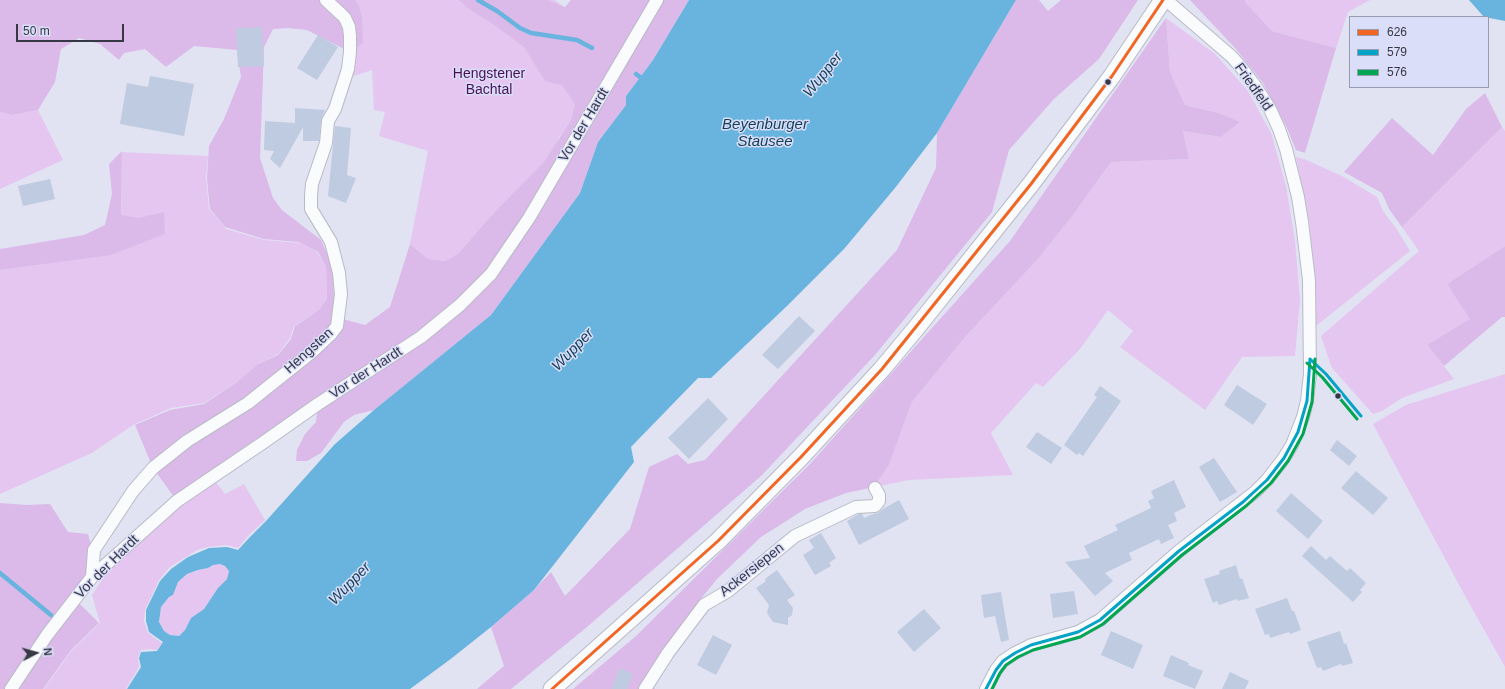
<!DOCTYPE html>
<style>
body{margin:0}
#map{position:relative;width:1505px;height:689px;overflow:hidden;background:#e1e3f2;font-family:Arial,sans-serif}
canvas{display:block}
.legend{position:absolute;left:1349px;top:16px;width:140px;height:72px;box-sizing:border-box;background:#dadef9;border:1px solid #989cb1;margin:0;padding:5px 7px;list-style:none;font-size:12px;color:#363845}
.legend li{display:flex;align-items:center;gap:8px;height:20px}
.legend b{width:20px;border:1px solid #989cb1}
.north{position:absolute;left:16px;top:633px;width:40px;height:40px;-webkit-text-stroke:3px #dadef9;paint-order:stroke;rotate:84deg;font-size:11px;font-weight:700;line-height:16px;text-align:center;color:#363845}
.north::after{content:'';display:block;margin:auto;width:14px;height:18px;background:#363845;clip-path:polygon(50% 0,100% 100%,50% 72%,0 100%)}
.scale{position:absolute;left:16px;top:24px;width:108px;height:18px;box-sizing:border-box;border:2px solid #363845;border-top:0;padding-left:5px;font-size:12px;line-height:14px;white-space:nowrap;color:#363845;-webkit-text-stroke:3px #dadef9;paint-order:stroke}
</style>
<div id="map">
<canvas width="1505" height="689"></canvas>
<ul class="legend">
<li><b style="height:5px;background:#f26522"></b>626</li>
<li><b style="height:5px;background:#03a3c7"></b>579</li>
<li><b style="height:5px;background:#00a651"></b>576</li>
</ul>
<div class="north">N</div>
<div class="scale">50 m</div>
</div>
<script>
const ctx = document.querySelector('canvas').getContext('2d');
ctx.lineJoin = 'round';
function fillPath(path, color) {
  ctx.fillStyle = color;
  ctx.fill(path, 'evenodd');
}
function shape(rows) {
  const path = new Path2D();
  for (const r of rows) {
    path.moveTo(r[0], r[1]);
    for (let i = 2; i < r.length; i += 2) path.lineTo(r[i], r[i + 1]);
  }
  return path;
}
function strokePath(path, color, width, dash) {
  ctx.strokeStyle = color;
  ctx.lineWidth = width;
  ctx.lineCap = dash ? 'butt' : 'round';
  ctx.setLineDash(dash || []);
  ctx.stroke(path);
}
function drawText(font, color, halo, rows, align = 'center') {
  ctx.font = font + ' Arial,sans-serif';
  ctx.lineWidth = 3;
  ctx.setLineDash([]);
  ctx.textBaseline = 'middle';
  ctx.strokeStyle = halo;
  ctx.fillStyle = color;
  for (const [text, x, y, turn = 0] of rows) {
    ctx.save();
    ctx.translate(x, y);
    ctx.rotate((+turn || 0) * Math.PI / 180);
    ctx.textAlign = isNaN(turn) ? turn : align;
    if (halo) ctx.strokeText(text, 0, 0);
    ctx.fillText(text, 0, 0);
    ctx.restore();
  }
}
fillPath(shape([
 [327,0,555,0,612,46,575,104,571,120,558,139,555,150,530,181,526,181,489,218,459,253,445,261,428,259,410,244,428,151,379,136,385,112,374,110,372,70,351,77,353,54],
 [1245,0,1370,0,1348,12,1336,48,1272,31,1246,3],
 [1166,18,1214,53,1248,91,1271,133,1286,186,1295,241,1300,300,1295,356,1242,357,1205,410,1120,347,1133,331,1108,310,1080,349,1043,387,1036,383,991,433,1013,475,909,480,874,487,889,465,912,402,966,336,1038,259,1073,215,1111,162,1189,159,1183,131,1221,137,1240,122,1219,113,1185,105,1170,72],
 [38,110,63,160,0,189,0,112,12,115],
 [1502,127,1505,131,1505,246,1447,284,1471,319,1427,345,1454,379,1402,398,1382,411,1373,414,1332,368,1321,336,1419,251,1402,227],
 [122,152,208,156,206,178,209,209,226,229,264,240,301,243,317,252,326,267,327,297,319,310,294,326,290,338,278,354,258,365,238,381,204,403,171,408,133,425,92,453,0,494,0,270,111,254,165,234,163,213,138,219,121,216],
 [1296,157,1304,159,1342,176,1377,197,1383,211,1398,231,1410,251,1316,326,1315,279,1309,220],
 [1505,374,1505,667,1464,594,1373,424,1406,405],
 [216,482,225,494,244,484,265,520,249,535,238,548,227,545,208,547,197,550,170,567,159,580,145,610,144,621,148,633,162,643,157,650,149,649,141,650,138,657,139,667,126,689,44,689,71,651,100,623,92,595,108,571,182,505],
 [213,564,220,564,225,566,229,571,227,579,218,588,204,609,191,618,185,630,179,636,170,635,164,631,159,622,161,607,169,597,173,595,178,582,187,574,199,570,208,568]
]), '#e4c6f1');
fillPath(shape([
 [0,0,355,0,359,6,362,18,363,43,350,52,307,30,288,28,273,29,264,47,260,158,273,198,282,210,321,240,332,265,334,298,339,318,365,325,390,307,410,244,428,259,445,261,459,253,489,218,544,162,571,120,575,104,562,85,545,81,524,47,493,24,469,9,459,0,547,0,565,7,571,0,689,0,653,60,626,96,626,105,598,142,580,193,491,315,374,410,354,415,344,422,321,453,307,461,296,461,297,450,305,434,316,422,318,404,177,501,153,468,135,425,170,410,204,404,237,382,257,365,278,355,291,339,295,326,319,310,327,298,326,267,318,252,299,242,264,239,225,227,210,209,207,179,209,146,224,119,241,77,237,50,194,46,166,67,145,49,124,53,119,60,100,44,79,38,61,49,55,82,38,110,12,115,0,112],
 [1016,0,1039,0,1048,11,1061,0,1138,0,1099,59,1054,99,1009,150,992,212,875,355,761,476,587,627,511,689,477,689,504,666,491,627,534,590,551,572,565,596,630,529,649,467,677,454,688,464,705,460,897,250,936,168,937,133],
 [1190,0,1245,0,1246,3,1272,31,1336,48,1305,153,1296,150,1287,128,1263,83,1236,49],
 [1166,18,1170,72,1185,105,1219,113,1240,122,1221,137,1183,131,1189,159,1111,162,1073,215,1038,259,966,336,912,402,889,465,874,487,846,493,805,509,761,537,717,579,696,605,663,652,653,687,655,689,573,689,636,636,810,464,1010,241],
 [1485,93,1502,127,1402,227,1389,209,1382,193,1344,172,1392,118,1433,155,1466,109],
 [122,151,121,215,139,218,164,212,165,234,111,255,0,270,0,249,84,235,105,225,112,194,109,164],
 [1505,246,1505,317,1502,317,1444,366,1427,345,1470,319,1447,284],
 [0,503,27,505,50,504,68,532,88,534,94,556,75,599,99,623,71,650,43,689,0,689]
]), '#dbb9e9');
fillPath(shape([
 [689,0,1016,0,937,133,895,188,844,249,787,306,711,378,698,378,631,447,634,462,534,590,491,627,452,658,410,689,127,689,141,667,139,658,141,652,157,651,163,642,149,632,146,621,146,610,160,581,171,569,188,557,209,548,227,547,238,550,250,537,266,521,335,444,374,410,491,315,580,193,598,142,626,105,626,96,653,60],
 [213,565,220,564,225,566,229,571,227,579,218,588,204,609,191,618,185,630,179,636,170,635,164,631,159,622,161,607,169,597,173,595,178,582,187,574,198,570,208,568],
 [1469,0,1505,0,1505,21,1484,17]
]), '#68b4df');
strokePath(shape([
 [478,0,497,11,520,28,531,33,577,40,592,48],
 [636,74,644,80],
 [0,573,51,615]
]), '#68b4df', 4.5);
fillPath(shape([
 [262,27,264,66,238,67,236,28],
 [318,35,338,47,317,80,297,68],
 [150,76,194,84,184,136,120,124,127,83,148,87],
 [295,108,325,110,321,120,319,141,303,141,303,127,280,168,270,159,274,151,264,150,265,121,295,123],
 [335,126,351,128,347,175,356,178,346,203,328,196],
 [50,179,55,199,23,206,18,186],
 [799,316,815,331,778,369,762,355],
 [1237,385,1267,404,1253,425,1224,405],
 [1100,386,1121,401,1083,456,1079,453,1077,455,1064,445,1097,397,1094,395],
 [708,398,728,419,689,459,668,438],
 [1037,432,1062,448,1051,464,1026,447],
 [1337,440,1357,456,1349,466,1330,450],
 [1214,458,1237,492,1220,502,1199,467],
 [1356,471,1388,498,1373,515,1341,488],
 [1174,480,1186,507,1174,513,1177,521,1168,525,1174,538,1161,544,1159,539,1129,553,1132,560,1105,573,1113,581,1095,596,1065,562,1090,558,1084,546,1118,530,1115,525,1151,508,1148,501,1154,498,1151,491],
 [1291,493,1323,521,1308,539,1276,511],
 [899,500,909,519,859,545,847,521,859,514,862,514,864,518,873,514,878,513,883,509],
 [821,533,836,558,829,563,831,566,815,575,803,555,814,548,809,540],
 [1311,546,1326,560,1330,556,1347,571,1350,568,1366,583,1360,590,1362,592,1353,602,1302,556],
 [1236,565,1240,579,1242,578,1249,598,1238,601,1237,599,1219,605,1217,601,1213,603,1204,579,1220,574,1219,571],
 [777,570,795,595,787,600,793,608,792,615,788,618,788,625,773,622,767,613,769,605,756,588,766,581,765,579],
 [1074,591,1078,614,1053,618,1050,594],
 [1001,592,1009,640,1001,642,995,616,984,618,981,595],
 [1287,598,1292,611,1294,611,1301,630,1290,634,1289,632,1270,638,1269,634,1265,635,1255,609],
 [924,609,941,628,914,652,897,632],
 [1111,631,1143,645,1133,669,1101,655],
 [1340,631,1344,644,1346,643,1353,663,1342,666,1341,664,1323,671,1321,667,1317,668,1307,642],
 [713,635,732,645,716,675,697,665],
 [1171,655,1189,663,1188,665,1203,671,1195,689,1163,676],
 [620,668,633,674,627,689,611,689],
 [1230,672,1249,681,1245,689,1222,689]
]), '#bfcbe0');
const minor = shape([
 [92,577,94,550,133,491,153,468,187,441,248,403,313,351,331,334,337,326,341,294,339,273,331,242,311,209,311,196,312,184,326,143,328,121,335,109,348,69,350,52,350,36,349,27,345,18,341,14,326,0],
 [11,689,47,635,92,577,177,501,264,442,318,404,421,337,460,305,491,274,529,218,657,0],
 [645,689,668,653,704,605,728,591,795,536,856,507,875,506,879,501,879,495,875,488],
 [986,689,996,670,1003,661,1015,653,1031,645,1078,632,1100,620,1179,551,1255,492,1267,480,1284,458,1292,445,1303,417,1307,401,1310,374,1309,280,1302,222,1298,197,1286,149,1279,129,1270,109,1256,87,1241,67,1231,56,1166,0]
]);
const secondary = shape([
 [552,689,718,541,801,457,882,369,917,327,1031,184,1112,76,1163,0]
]);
strokePath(minor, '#b9bac7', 14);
strokePath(secondary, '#b9bac7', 19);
strokePath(minor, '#fafbfd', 12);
strokePath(secondary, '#fafbfd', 17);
strokePath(shape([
 [552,689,718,541,801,457,882,369,1031,184,1112,76,1163,0]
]), '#f26522', 3);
strokePath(shape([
 [1310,359,1326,374,1361,416],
 [986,689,996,670,1003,661,1015,653,1031,645,1078,632,1100,620,1179,551,1243,502,1267,480,1284,458,1298,432,1307,401,1310,359]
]), '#03a3c7', 3);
strokePath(shape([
 [1307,363,1322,377,1357,419],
 [992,689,1000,673,1006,665,1018,657,1033,650,1080,637,1103,624,1182,555,1246,506,1271,483,1288,461,1303,434,1312,402,1315,359]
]), '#00a651', 3);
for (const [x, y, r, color] of [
 [1108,82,3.5,"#363845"],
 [1338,396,3.5,"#363845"]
]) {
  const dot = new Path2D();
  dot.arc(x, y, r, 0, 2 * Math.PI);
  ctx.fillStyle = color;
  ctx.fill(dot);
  strokePath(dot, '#dadef9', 1.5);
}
drawText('14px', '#4a1055', '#dadef9', [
 ["Hengstener",489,74],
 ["Bachtal",489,90]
]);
drawText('14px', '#363845', '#dadef9', [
 ["Friedfeld",1253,87,55],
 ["Vor der Hardt",584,125,-59],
 ["Hengsten",309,351,-42],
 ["Vor der Hardt",366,373,-33],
 ["Vor der Hardt",107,567,-45],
 ["Ackersiepen",752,570,-38]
]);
drawText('italic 15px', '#113e55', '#dadef9', [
 ["Wupper",823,75,-51],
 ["Beyenburger",765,125],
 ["Stausee",765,142],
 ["Wupper",573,350,-46],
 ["Wupper",350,584,-46]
]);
</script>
